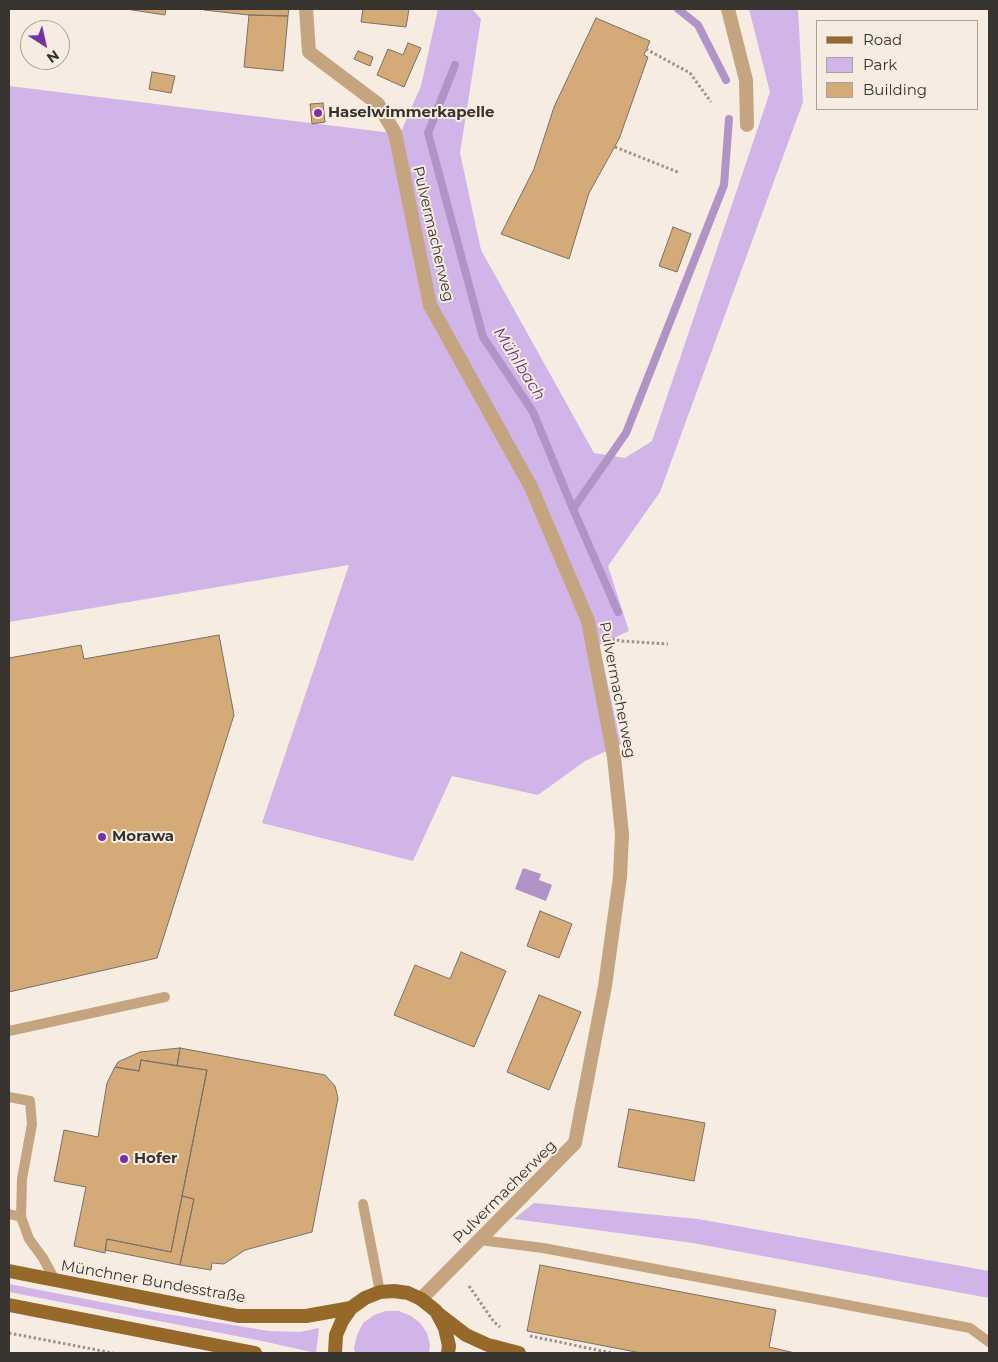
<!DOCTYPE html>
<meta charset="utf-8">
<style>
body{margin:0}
#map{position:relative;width:998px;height:1362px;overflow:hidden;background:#f6ece1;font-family:Montserrat,sans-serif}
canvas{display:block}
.frame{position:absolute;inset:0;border:10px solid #37332f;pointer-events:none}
.legend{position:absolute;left:816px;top:20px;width:162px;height:90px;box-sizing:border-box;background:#f6ece1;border:1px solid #aaa29a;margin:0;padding:6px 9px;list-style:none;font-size:15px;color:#37332f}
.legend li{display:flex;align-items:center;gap:10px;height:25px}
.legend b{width:25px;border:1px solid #aaa29a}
.north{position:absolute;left:20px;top:20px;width:50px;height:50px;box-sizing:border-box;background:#f6ece1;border:1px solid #aaa29a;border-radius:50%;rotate:145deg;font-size:14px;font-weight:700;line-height:20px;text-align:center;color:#37332f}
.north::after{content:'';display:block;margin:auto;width:18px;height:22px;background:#7932a5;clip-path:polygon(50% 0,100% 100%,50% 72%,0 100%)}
</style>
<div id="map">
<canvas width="998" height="1362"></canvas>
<div class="frame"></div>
<ul class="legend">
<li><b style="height:6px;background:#96692b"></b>Road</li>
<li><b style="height:14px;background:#d1b4e8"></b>Park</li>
<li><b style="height:14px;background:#d3aa78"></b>Building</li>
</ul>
<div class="north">N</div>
</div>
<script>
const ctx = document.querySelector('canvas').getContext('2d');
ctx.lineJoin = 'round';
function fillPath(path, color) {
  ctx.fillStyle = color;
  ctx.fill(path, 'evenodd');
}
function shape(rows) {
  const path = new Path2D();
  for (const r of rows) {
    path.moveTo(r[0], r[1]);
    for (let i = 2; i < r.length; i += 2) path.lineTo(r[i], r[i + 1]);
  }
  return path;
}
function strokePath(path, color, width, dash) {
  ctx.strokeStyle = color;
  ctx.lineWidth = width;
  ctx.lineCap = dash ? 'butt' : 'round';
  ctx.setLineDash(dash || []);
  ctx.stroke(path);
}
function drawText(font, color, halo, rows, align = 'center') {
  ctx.font = font + ' Montserrat,sans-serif';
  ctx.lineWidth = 4;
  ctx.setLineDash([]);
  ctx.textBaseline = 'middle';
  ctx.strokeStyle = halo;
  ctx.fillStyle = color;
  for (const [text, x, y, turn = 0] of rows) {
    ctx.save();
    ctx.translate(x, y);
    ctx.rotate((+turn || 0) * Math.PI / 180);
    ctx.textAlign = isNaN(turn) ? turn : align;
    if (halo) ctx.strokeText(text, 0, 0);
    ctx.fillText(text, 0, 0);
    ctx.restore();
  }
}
fillPath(shape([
 [438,9,472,9,481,19,460,153,481,250,594,453,625,458,652,441,770,92,749,9,798,9,803,102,660,492,608,566,629,631,599,645,621,744,585,761,538,795,452,776,413,861,262,823,349,565,9,622,9,86,400,134,421,86],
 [534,1203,698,1219,989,1271,989,1298,693,1243,514,1219],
 [9,1284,137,1309,269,1331,300,1332,319,1328,316,1353,262,1341,9,1292],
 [386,1311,399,1311,411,1316,420,1323,427,1333,430,1344,429,1353,355,1353,354,1347,357,1335,363,1323,374,1315]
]), '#d1b4e8');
fillPath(shape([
 [523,868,541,874,539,880,552,885,546,901,515,889]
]), '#b093c7');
strokePath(shape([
 [678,9,698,25,726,80],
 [455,65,428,133,483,337,533,412,573,509,618,612],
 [573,509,626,433,724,185,729,119]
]), '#b093c7', 8);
const building = shape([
 [126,9,166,9,165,15,126,9],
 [204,9,289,9,288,16,249,15,204,10,204,9],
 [363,9,409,9,406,27,361,22,363,9],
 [249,15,288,16,283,71,244,67,249,15],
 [596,18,650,41,644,55,648,57,619,139,589,193,569,259,501,234,534,169,554,107,596,18],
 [408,43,421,48,404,87,377,75,388,49,403,55,408,43],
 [358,51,373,57,370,66,354,59,358,51],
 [152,72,175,76,171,93,149,89,152,72],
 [323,103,325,122,312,124,310,104,323,103],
 [673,227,691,234,677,272,659,266,673,227],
 [219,635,234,715,157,958,9,992,9,658,81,645,84,659,219,635],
 [540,911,572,924,559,958,527,946,540,911],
 [461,952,506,971,474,1047,394,1015,415,965,450,979,461,952],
 [539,995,581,1012,549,1090,507,1072,539,995],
 [180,1048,325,1075,335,1086,338,1098,312,1232,245,1250,224,1264,212,1263,211,1270,180,1265,194,1199,182,1196,207,1070,177,1066,180,1048],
 [180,1048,177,1066,141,1060,139,1071,115,1067,118,1062,140,1052,180,1048],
 [141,1060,207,1070,171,1252,107,1239,105,1253,74,1246,86,1187,54,1181,64,1130,98,1137,107,1083,115,1067,139,1071,141,1060],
 [629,1109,705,1123,694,1181,618,1167,629,1109],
 [182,1196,194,1199,180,1265,105,1250,107,1239,171,1252,182,1196],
 [540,1265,776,1310,769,1347,795,1353,641,1353,527,1331,540,1265]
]);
fillPath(building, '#d3aa78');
strokePath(building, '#797167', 1);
strokePath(shape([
 [646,49,690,73,711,102],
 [615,147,680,173],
 [612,639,621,641,668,644],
 [469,1286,494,1322,500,1327],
 [9,1333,113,1353],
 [530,1336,612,1353]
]), '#9b948c', 3, [2.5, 2.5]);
strokePath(shape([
 [9,1031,165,997],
 [9,1097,30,1101,32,1124,22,1179,21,1217,29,1239,43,1258,55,1280],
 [363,1204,380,1292],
 [9,1214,21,1217],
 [480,1240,543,1248,970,1328,989,1342]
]), '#c4a57f', 10);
strokePath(shape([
 [306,9,309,52,378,104,395,133,430,305,531,487,588,621,614,757,622,834,620,877,605,986,575,1143,421,1299],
 [728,9,746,80,747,125]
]), '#c4a57f', 14);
strokePath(shape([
 [9,1271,238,1316,306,1316,351,1308],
 [9,1305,255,1353],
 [440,1315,466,1335,488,1345,519,1353],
 [335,1353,336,1335,342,1321,351,1308,365,1298,380,1292,394,1291,408,1293,421,1299,436,1311,445,1328,449,1346,448,1353]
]), '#96692b', 14);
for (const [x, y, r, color] of [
 [318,113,5,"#7932a5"],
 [102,837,5,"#7932a5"],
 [124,1159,5,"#7932a5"]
]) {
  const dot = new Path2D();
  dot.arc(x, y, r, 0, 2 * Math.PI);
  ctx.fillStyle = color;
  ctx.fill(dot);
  strokePath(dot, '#f6ece1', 2);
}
drawText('bold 15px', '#37332f', '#f6ece1', [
 ["Haselwimmerkapelle",328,113],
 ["Morawa",112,837],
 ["Hofer",134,1159]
], 'left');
drawText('15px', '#37332f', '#f6ece1', [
 ["Pulvermacherweg",433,234,77],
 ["Pulvermacherweg",617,690,79],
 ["Pulvermacherweg",505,1192,-45],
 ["Münchner Bundesstraße",153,1282,10]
]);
drawText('italic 16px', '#603a7b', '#f6ece1', [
 ["Mühlbach",519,364,58]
]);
</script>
